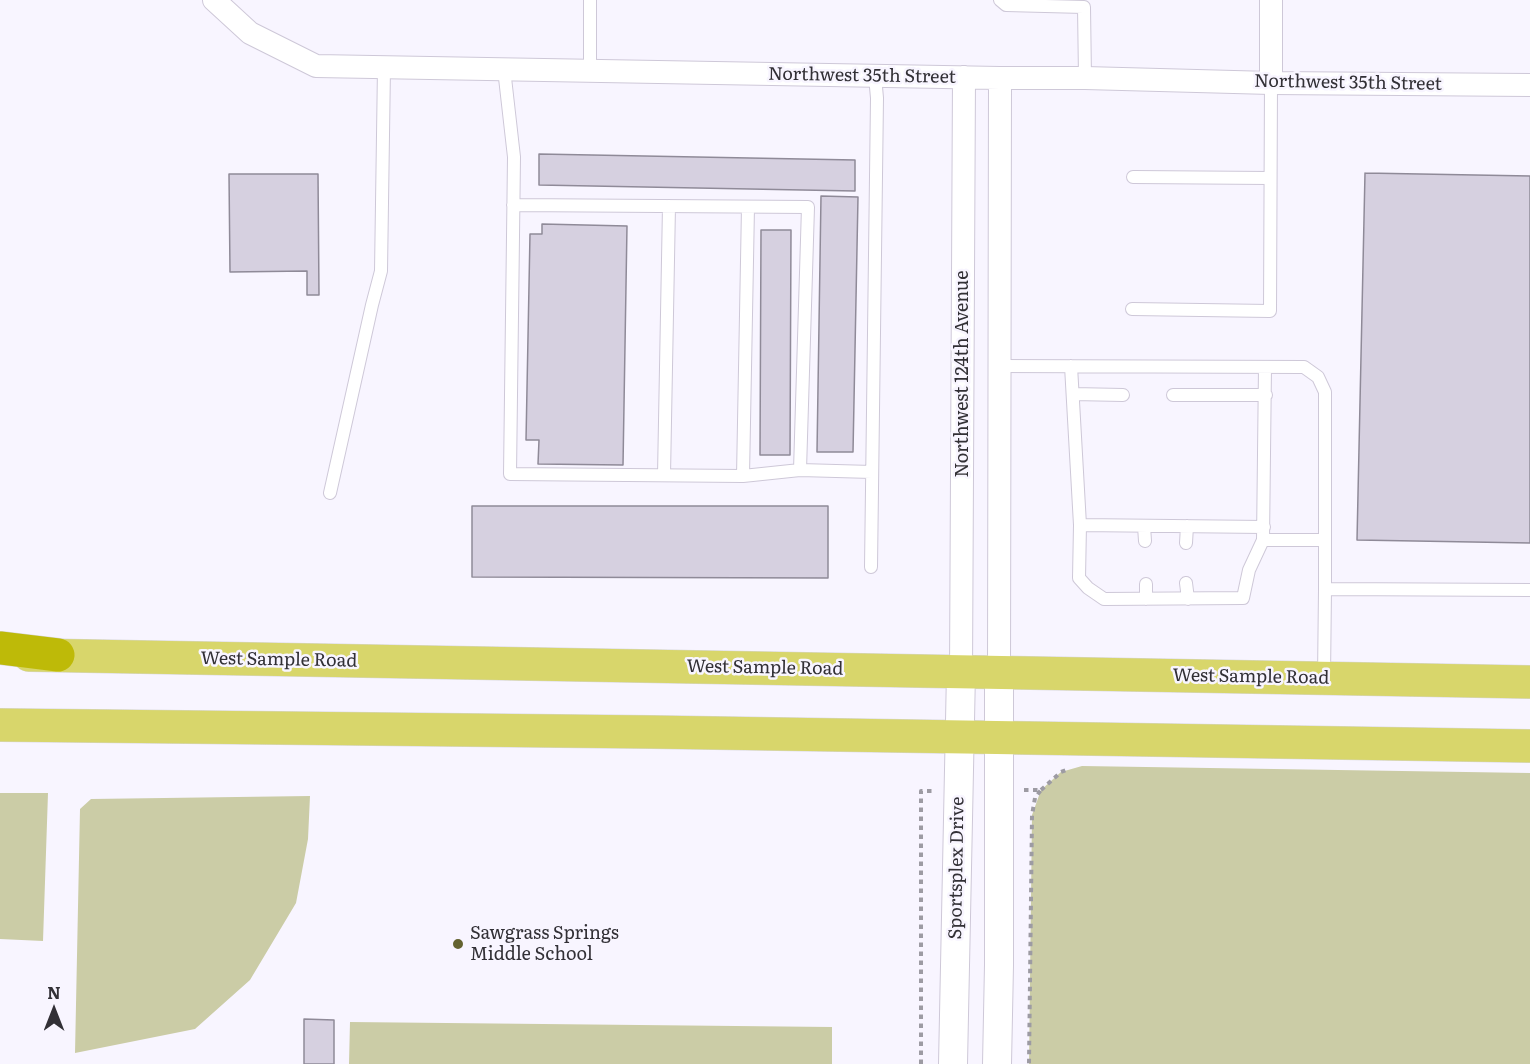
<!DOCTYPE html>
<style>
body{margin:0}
#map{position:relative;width:1530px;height:1064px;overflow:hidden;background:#f8f5ff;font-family:Literata,serif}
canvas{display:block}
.north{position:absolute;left:24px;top:980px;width:60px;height:60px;-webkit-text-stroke:4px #f8f5ff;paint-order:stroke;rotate:0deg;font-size:16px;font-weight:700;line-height:24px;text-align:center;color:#323036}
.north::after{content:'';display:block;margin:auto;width:21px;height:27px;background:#323036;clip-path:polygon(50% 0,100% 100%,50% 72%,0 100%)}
</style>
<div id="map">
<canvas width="1530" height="1064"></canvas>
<div class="north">N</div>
</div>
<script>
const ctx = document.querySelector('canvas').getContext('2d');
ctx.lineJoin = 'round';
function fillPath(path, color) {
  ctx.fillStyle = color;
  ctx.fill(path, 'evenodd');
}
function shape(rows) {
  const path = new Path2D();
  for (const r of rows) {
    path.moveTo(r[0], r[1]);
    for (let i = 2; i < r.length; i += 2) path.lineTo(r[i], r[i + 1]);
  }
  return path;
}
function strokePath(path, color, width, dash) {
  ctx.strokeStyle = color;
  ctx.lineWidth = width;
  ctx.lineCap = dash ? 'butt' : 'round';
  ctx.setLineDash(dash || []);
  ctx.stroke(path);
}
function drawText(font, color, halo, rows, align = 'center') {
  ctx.font = font + ' Literata,serif';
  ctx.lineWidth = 5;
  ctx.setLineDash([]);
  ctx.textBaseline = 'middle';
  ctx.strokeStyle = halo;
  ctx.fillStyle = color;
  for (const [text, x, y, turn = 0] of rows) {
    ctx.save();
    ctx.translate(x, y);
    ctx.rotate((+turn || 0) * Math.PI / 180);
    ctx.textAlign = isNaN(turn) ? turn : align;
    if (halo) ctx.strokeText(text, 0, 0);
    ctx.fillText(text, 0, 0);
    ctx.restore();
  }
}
fillPath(shape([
 [1082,766,1530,773,1530,1064,1029,1064,1032,815,1041,790,1061,772],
 [0,793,48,793,43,941,0,939],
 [310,796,308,839,296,903,250,980,195,1029,75,1053,80,809,91,799],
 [350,1022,832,1027,832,1064,349,1064]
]), '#cbcca6');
const building = shape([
 [539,154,855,160,855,191,539,185,539,154],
 [1365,173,1530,176,1530,543,1357,540,1365,173],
 [229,174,318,174,319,295,307,295,307,271,230,272,229,174],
 [821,196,858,197,853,452,817,452,821,196],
 [542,224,627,226,623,465,538,464,539,440,526,440,530,234,542,234,542,224],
 [761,230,791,230,790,455,760,455,761,230],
 [472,506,828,506,828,578,472,577,472,506],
 [304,1019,334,1020,334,1064,304,1064,304,1019]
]);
fillPath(building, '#d6d0e0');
strokePath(building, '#8f8a98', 1.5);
const service = shape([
 [590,0,590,71],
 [1000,0,1006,5,1084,7,1085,78],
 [504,69,514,157,510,474,743,476,800,470,872,472],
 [1133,177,1270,178],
 [513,205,808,207,800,470],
 [1132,309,1270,311,1271,83],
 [999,366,1304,367,1318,377,1325,392,1325,589],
 [1071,366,1080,525,1079,578,1088,588,1104,599,1243,598,1249,570,1263,540,1265,367],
 [1073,394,1123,395],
 [1173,395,1266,395],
 [664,475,669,206],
 [743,476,748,207],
 [330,493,372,305,381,271,384,67],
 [1080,525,1264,527],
 [1144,526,1145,541],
 [1263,540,1325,540],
 [1186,543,1187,526],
 [871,567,877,98,875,76],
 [1186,583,1188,599],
 [1146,584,1146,599],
 [1324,677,1325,589,1530,590]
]);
const minor = shape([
 [214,0,250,33,316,66,1000,78,1085,78,1271,83,1530,85],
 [1271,83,1271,0],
 [961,672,964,77],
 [999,672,1000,78]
]);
const tertiary = shape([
 [953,1064,961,672],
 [997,1064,999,965,999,672]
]);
const primary = shape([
 [29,655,1530,682],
 [0,725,651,732,1530,746]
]);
const motorway = shape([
 [0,648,58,655]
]);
strokePath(service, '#cec8d8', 14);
strokePath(minor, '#cec8d8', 24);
strokePath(tertiary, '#cec8d8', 30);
strokePath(primary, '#d6d6d7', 34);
strokePath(motorway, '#d6d6d7', 34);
strokePath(shape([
 [1024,790,1041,790,1035,798,1032,815,1029,1064],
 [1041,790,1061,772,1069,769],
 [921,1064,921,791,933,791]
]), '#9d9ba3', 4, [4.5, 4.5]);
strokePath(service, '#fff', 12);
strokePath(minor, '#fff', 22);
strokePath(tertiary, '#fff', 28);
strokePath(primary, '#d8d66b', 33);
strokePath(motorway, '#beba08', 33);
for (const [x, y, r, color] of [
 [458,944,6,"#646330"]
]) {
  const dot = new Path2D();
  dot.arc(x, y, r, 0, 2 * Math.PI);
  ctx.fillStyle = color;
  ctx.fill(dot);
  strokePath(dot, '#f8f5ff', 2);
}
drawText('18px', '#323036', '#f8f5ff', [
 ["Northwest 35th Street",862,76,1],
 ["Northwest 35th Street",1348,83,1],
 ["Northwest 124th Avenue",963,374,-90],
 ["West Sample Road",279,660,1],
 ["West Sample Road",765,668,1],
 ["West Sample Road",1251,677,1],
 ["Sportsplex Drive",957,868,-89]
]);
drawText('18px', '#323036', '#f8f5ff', [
 ["Sawgrass Springs",470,934],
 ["Middle School",470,955]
], 'left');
</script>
